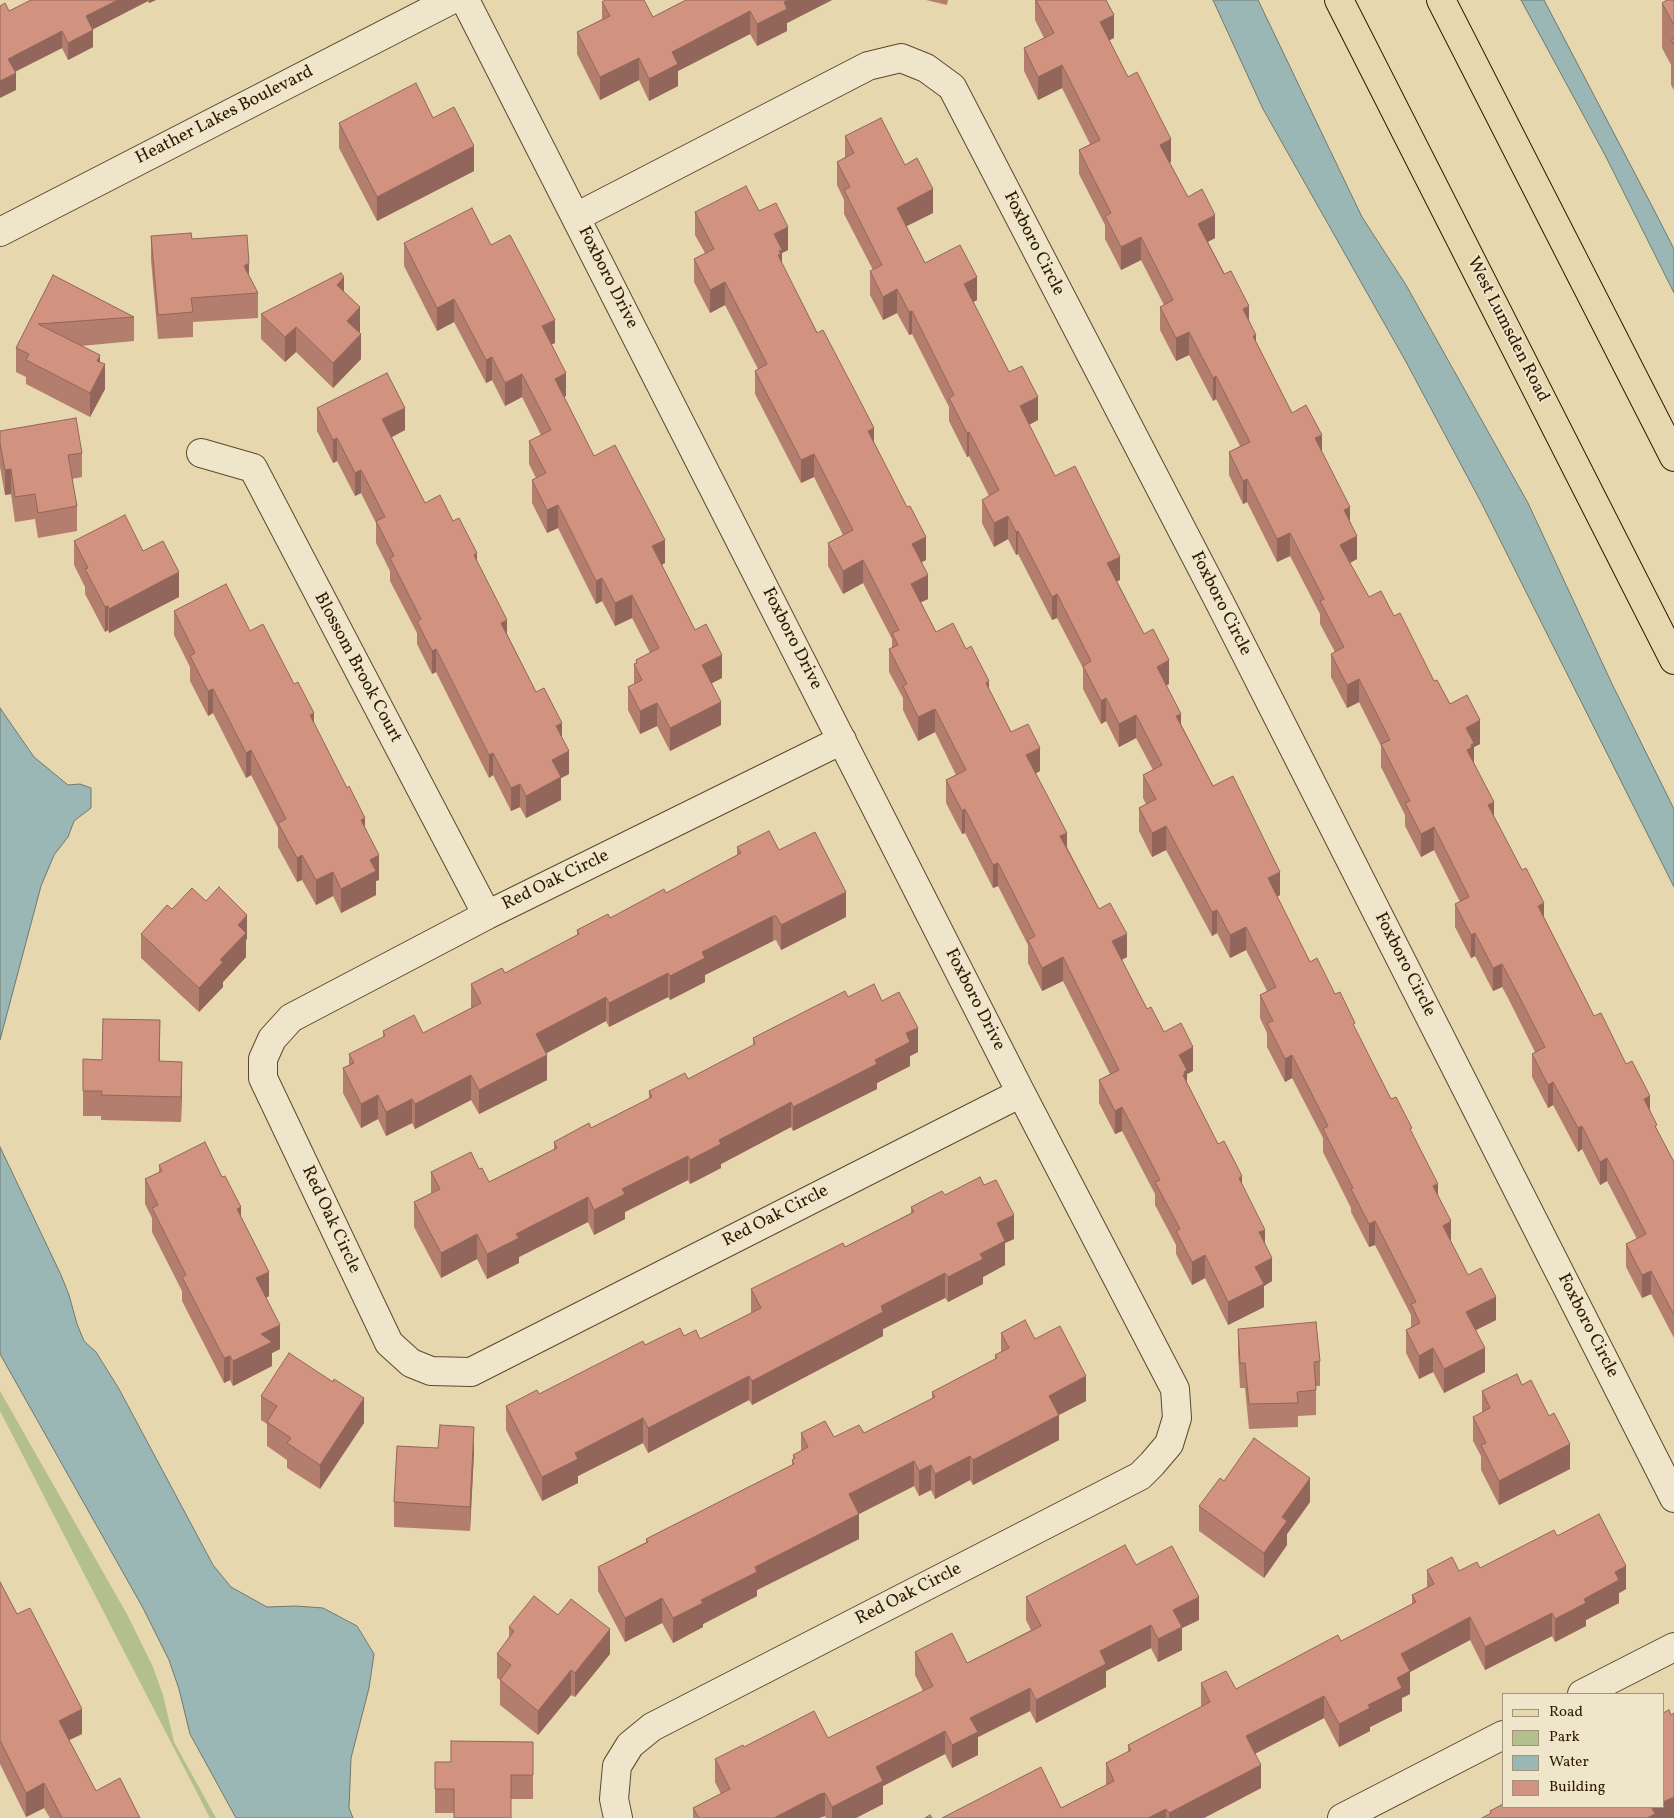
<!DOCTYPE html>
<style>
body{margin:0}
#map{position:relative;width:1674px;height:1818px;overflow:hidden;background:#e7d7af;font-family:Vollkorn,serif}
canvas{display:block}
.legend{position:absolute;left:1502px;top:1693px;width:162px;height:115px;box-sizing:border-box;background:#efe5cb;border:1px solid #a2947a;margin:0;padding:6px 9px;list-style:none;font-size:15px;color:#2e1a00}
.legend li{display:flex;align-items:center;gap:10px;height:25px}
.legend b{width:25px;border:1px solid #a2947a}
</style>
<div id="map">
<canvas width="1674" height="1818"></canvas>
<ul class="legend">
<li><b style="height:6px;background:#e7d7af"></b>Road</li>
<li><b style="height:14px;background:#b3bf8d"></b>Park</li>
<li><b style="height:14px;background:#9ab7b5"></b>Water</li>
<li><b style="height:14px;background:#d19280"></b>Building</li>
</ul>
</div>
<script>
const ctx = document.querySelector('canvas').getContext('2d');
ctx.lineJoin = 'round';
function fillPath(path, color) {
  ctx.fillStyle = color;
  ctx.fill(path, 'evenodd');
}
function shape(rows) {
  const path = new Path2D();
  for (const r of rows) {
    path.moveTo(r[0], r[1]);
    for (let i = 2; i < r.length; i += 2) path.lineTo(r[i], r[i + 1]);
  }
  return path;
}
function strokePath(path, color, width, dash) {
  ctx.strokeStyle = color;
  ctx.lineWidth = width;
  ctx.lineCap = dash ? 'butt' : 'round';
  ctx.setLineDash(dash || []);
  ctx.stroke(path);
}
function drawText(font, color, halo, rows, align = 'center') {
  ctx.font = font + ' Vollkorn,serif';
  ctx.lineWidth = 4;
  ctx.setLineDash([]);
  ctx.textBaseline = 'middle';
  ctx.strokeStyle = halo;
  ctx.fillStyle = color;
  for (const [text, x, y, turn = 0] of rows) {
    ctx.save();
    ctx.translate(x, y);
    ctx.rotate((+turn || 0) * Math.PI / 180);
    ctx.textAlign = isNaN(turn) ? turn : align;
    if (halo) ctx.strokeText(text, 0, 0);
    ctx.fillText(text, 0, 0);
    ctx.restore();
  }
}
fillPath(shape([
 [0,1391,128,1616,153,1667,163,1695,174,1742,216,1818,210,1818,0,1411]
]), '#b3bf8d');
const water = shape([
 [1213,0,1258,0,1362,217,1406,285,1528,503,1613,686,1674,809,1674,887,1482,504,1405,360,1263,109,1213,0],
 [1521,0,1544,0,1653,208,1674,249,1674,293,1605,155,1521,0],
 [0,708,34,757,68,785,80,784,91,788,91,808,74,821,68,837,54,855,41,886,0,1040,0,708],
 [0,1147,61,1275,69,1295,77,1324,84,1341,96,1352,119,1389,213,1565,231,1587,267,1607,296,1606,323,1608,357,1626,374,1654,369,1688,351,1758,349,1808,353,1818,236,1818,190,1734,179,1689,169,1660,143,1608,0,1354,0,1147]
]);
fillPath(water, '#9ab7b5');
strokePath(water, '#6f786d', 1);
const minor = shape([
 [465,0,1021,1093,1175,1389,1177,1418,1169,1444,1152,1464,1140,1476,652,1727,630,1745,617,1766,614,1799,618,1818],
 [576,217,868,66,901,58,926,68,952,87,1220,603,1674,1498],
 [0,232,451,0],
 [201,453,253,468,487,915],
 [842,740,487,915,291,1018,272,1039,263,1059,263,1078,389,1343,411,1363,431,1371,471,1372,1021,1093],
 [1582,1694,1674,1647],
 [1342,1818,1503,1735]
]);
const major = shape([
 [1339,0,1674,660],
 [1441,0,1674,457]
]);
strokePath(minor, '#5c492c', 30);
strokePath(major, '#2e1a00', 30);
strokePath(minor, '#efe5cb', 28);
strokePath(major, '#e7d7af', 28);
fillPath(shape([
 [31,0,156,0,149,3,148,1,93,29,93,47,68,60,62,48,15,72,16,90,9,11],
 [832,0,787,23,787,31,757,46,750,34,678,71,678,86,649,101,639,80,600,100,577,54,577,32,602,19,602,2,653,17],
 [926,0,948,0,947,5],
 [1035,0,1106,0,1114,38,1109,40,1171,162,1170,163,1188,197,1215,238,1208,242,1249,320,1256,342,1292,413,1322,452,1350,521,1357,559,1350,563,1369,597,1394,616,1434,681,1480,744,1474,747,1474,763,1494,817,1544,917,1594,1016,1650,1110,1657,1130,1674,1162,1674,1338,1651,1294,1642,1298,1626,1267,1626,1244,1637,1239,1607,1181,1600,1185,1582,1149,1578,1152,1553,1105,1548,1108,1532,1077,1532,1054,1535,1052,1508,998,1502,987,1493,991,1475,956,1471,958,1455,927,1455,904,1460,902,1434,850,1421,857,1405,826,1405,815,1381,767,1381,746,1359,702,1347,708,1331,677,1331,654,1335,652,1320,624,1320,614,1290,556,1277,562,1247,502,1243,504,1229,475,1229,452,1240,446,1216,399,1213,401,1189,355,1176,361,1160,330,1160,307,1164,305,1141,260,1121,270,1105,239,1105,225,1079,174,1079,150,1090,144,1062,88,1038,100,1024,71,1024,48,1044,38,1035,20],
 [1674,0,1674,90,1671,85,1671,65,1662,48,1662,3],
 [433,118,474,171,377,221,339,148,339,123],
 [845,136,905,165,933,213,906,226,925,263,977,300,973,302,1009,372,1038,420,1029,425,1055,476,1120,580,1117,581,1169,684,1166,685,1181,724,1213,786,1280,895,1277,897,1310,962,1335,994,1355,1029,1391,1099,1412,1133,1438,1194,1451,1242,1468,1275,1496,1320,1476,1330,1485,1372,1444,1393,1433,1372,1419,1379,1406,1353,1406,1330,1411,1327,1411,1315,1375,1245,1369,1247,1351,1212,1351,1208,1323,1152,1323,1138,1292,1078,1285,1082,1267,1047,1267,1033,1260,1018,1260,995,1267,991,1246,950,1230,958,1217,933,1212,936,1166,850,1152,857,1139,831,1139,808,1146,804,1143,798,1143,775,1153,770,1136,738,1119,747,1106,721,1101,724,1083,689,1083,668,1057,618,1052,620,1018,554,1016,555,1008,539,994,547,982,523,982,500,989,496,969,456,967,457,949,421,949,407,912,334,909,335,897,313,883,320,870,295,870,271,873,270,844,214,844,200,837,185,837,162,845,157],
 [759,211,788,250,782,253,782,264,874,442,926,560,922,562,928,599,921,602,936,632,966,649,989,690,1011,732,1040,771,1036,773,1067,847,1099,909,1127,957,1122,960,1147,1009,1193,1071,1187,1074,1187,1083,1218,1144,1242,1184,1265,1244,1272,1281,1264,1286,1264,1307,1228,1325,1205,1278,1192,1285,1176,1254,1176,1245,1155,1205,1155,1194,1122,1131,1115,1134,1099,1103,1099,1080,1110,1074,1063,981,1042,991,1028,963,1028,945,998,886,993,888,965,833,962,834,946,803,946,780,956,775,935,732,918,741,903,710,903,698,889,672,889,649,892,648,892,639,863,583,843,594,828,566,828,543,843,535,814,477,801,483,771,425,755,394,755,371,758,369,725,305,710,313,694,282,694,259,705,253,695,235,695,212],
 [151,236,192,239,249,276,258,293,258,318,193,322,193,337,158,339,151,260],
 [404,243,491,245,555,343,551,344,566,396,564,397,594,456,665,563,662,565,695,630,722,678,712,683,721,725,670,751,657,726,640,734,628,710,628,687,634,684,634,664,636,664,636,660,650,653,632,618,615,626,602,601,596,604,558,528,547,533,532,503,532,480,536,478,529,464,529,441,541,435,522,397,505,406,492,380,486,383,454,322,437,331,404,266],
 [53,275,134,317,134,341,81,346,100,362,105,389,90,417,26,384,26,377,16,372,16,348],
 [344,293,360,332,359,333,361,359,333,388,296,352,285,362,261,339,261,314],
 [317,408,405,430,392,437,425,503,453,521,477,561,507,634,536,692,562,737,569,774,561,778,561,800,526,818,520,807,511,811,493,775,489,778,436,672,432,674,417,644,417,633,390,581,390,571,376,543,376,523,361,493,355,496,337,461,333,463,317,431],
 [0,431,82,453,82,477,72,479,77,506,77,531,38,538,35,519,15,522,11,494,5,495,0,467],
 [74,541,143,551,179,597,109,633,108,630,105,632,85,594,85,587,74,565],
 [174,611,250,631,314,724,365,828,379,880,376,881,376,895,341,913,333,896,316,905,302,880,297,882,278,847,278,828,251,775,246,778,213,713,208,716,190,681,190,667,174,635],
 [737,847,779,850,846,917,781,950,776,940,773,941,705,975,705,982,670,1000,668,997,609,1027,606,1021,546,1053,547,1080,479,1114,471,1100,415,1129,412,1123,386,1136,378,1119,361,1128,343,1093,343,1068,349,1065,349,1054,383,1037,383,1031,423,1033,471,1008,471,984,505,973,577,935,577,930,610,918,666,893,737,855],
 [172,909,247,939,246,940,246,957,223,982,223,987,199,1012,141,958,141,934],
 [848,997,882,1001,918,1052,910,1056,910,1066,877,1083,877,1089,793,1131,791,1127,721,1164,721,1168,690,1184,688,1180,625,1212,625,1219,594,1235,588,1222,519,1257,519,1263,487,1279,477,1259,441,1278,414,1227,414,1202,431,1194,431,1172,479,1169,489,1182,554,1149,554,1142,591,1128,649,1099,649,1091,688,1079,753,1045,753,1038],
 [160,1020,160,1061,182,1087,181,1122,101,1120,101,1116,83,1116,83,1059,102,1060],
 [159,1165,241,1217,269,1296,266,1298,280,1349,272,1353,272,1366,233,1386,230,1380,224,1383,182,1301,182,1291,152,1232,152,1218,145,1204,145,1179,159,1172],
 [945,1195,1014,1239,1005,1243,1005,1265,983,1277,983,1284,948,1302,945,1298,883,1329,883,1336,752,1405,749,1400,648,1453,643,1443,578,1476,578,1483,542,1501,506,1430,506,1406,539,1394,645,1345,684,1336,700,1339,751,1313,751,1289,845,1247,911,1213,911,1207],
 [1238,1329,1320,1361,1320,1386,1316,1386,1316,1415,1298,1416,1298,1427,1249,1429,1245,1388,1240,1388,1238,1353],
 [1001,1333,1035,1339,1086,1401,1059,1415,1059,1440,973,1485,970,1480,935,1499,931,1490,919,1496,914,1486,859,1514,859,1539,757,1590,757,1596,703,1624,703,1627,673,1643,662,1623,625,1642,598,1591,598,1567,646,1542,646,1539,792,1465,792,1460,793,1459,793,1455,801,1451,801,1433,834,1437,864,1433,932,1399,932,1392,995,1359,995,1355,1001,1352],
 [1522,1385,1549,1416,1570,1469,1499,1505,1481,1470,1481,1456,1473,1441,1473,1417,1482,1413,1482,1391],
 [261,1396,364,1423,320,1489,287,1468,287,1460,267,1446,267,1424,261,1420],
 [438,1448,474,1452,470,1531,394,1527,394,1502],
 [1224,1481,1310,1502,1287,1534,1287,1545,1264,1578,1199,1531,1199,1506],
 [1557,1536,1626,1589,1619,1593,1619,1603,1586,1620,1586,1626,1555,1642,1552,1636,1485,1670,1470,1640,1410,1672,1410,1694,1402,1698,1402,1711,1370,1727,1370,1731,1339,1747,1324,1718,1255,1754,1261,1788,1204,1818,942,1818,1061,1808,1106,1785,1106,1763,1128,1752,1128,1745,1201,1707,1201,1683,1236,1689,1341,1641,1412,1604,1412,1595,1427,1588,1427,1570,1459,1571,1480,1568],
 [1136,1565,1199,1620,1182,1628,1182,1650,1158,1662,1151,1648,1106,1671,1106,1687,1036,1723,1030,1711,978,1737,978,1755,952,1768,945,1754,883,1786,883,1804,856,1818,826,1818,825,1816,819,1818,693,1818,693,1808,721,1794,715,1782,715,1759,744,1747,828,1738,923,1691,915,1675,915,1652,967,1663,1031,1630,1026,1620,1026,1597],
 [0,1582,17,1614,82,1734,69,1740,96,1791,140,1818,50,1818,44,1808,26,1817,0,1764],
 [558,1615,610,1654,575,1697,571,1695,538,1735,500,1705,500,1680,497,1678,497,1654,509,1637,509,1627],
 [533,1742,533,1799,511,1799,454,1813,435,1813,435,1762,451,1762]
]), '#b47e6e');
fillPath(shape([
 [118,0,148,0,148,1,86,33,86,16],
 [149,0,156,0,149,3],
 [788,0,832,0,787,23,787,31,757,46,757,24,784,2],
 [750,11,750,34,678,71,678,86,649,101,649,79,672,52],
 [1114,15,1114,38,1100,45,1100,22],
 [93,30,93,47,68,60,68,43],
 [62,31,62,48,8,75,8,59],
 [639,58,639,80,600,100,600,77],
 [1062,65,1062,88,1038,100,1038,77],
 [16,73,16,90,0,98,0,81],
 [1171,139,1171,162,1160,168,1160,145],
 [474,146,474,171,377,221,377,197],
 [933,189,933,213,897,231,897,208],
 [1215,215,1215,238,1198,247,1198,224],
 [788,227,788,250,782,253,782,273,781,274,774,234],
 [1141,237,1141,260,1121,270,1121,247],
 [249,263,249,288,244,266],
 [344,277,344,302,337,285],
 [977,277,977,300,964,307,964,284],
 [725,282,725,305,710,313,710,290],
 [897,289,897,313,883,320,883,297],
 [454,299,454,322,437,331,437,308],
 [1249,306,1249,329,1243,309],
 [360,307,360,332,347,345,347,321],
 [912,311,912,334,909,335,909,312],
 [555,320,555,343,542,349,542,326],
 [296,327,296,352,285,362,285,337],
 [1189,332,1189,355,1176,361,1176,338],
 [361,334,361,359,333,388,333,363],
 [1256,335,1256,358,1253,336],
 [100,355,100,372,105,364,105,389,90,417,90,393,97,361],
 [492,357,492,380,486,383,486,360],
 [566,373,566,396,555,402,555,379],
 [522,374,522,397,505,406,505,383],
 [1216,376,1216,399,1213,401,1213,378],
 [1038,397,1038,420,1020,429,1020,406],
 [405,408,405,430,382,442,382,419],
 [874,428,874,451,868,431],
 [969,432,969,456,967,457,967,433],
 [1322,435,1322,458,1315,438],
 [337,438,337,461,333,463,333,440],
 [814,454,814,477,801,483,801,460],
 [11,469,11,494,5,495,5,470],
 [361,470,361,493,355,496,355,473],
 [1247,479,1247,502,1243,504,1243,481],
 [558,505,558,528,547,533,547,510],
 [1350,507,1350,531,1344,510],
 [1008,516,1008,539,994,547,994,523],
 [1018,531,1018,554,1016,555,1016,532],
 [1290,533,1290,556,1277,562,1277,539],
 [1357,536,1357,559,1340,568,1340,545],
 [926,537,926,560,912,567,912,544],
 [665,540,665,563,652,569,652,546],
 [477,553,477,576,474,555],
 [1120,557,1120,580,1107,586,1107,563],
 [863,560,863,583,843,594,843,571],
 [179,572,179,597,109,633,109,609],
 [928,575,928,599,911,607,911,584],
 [602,578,602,601,596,604,596,581],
 [1057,594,1057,618,1052,620,1052,597],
 [632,595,632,618,615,626,615,603],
 [108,606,108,630,105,632,105,607],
 [507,620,507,643,501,623],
 [436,649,436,672,432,674,432,651],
 [722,655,722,678,702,688,702,665],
 [1169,660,1169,684,1157,691,1157,667],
 [1359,679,1359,702,1347,708,1347,685],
 [989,681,989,704,986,683],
 [213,689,213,713,208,716,208,691],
 [1106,698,1106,721,1101,724,1101,701],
 [721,702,721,725,670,751,670,728],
 [657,703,657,726,640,734,640,711],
 [935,709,935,732,918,741,918,717],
 [314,713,314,737,310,715],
 [1181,714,1181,737,1176,716],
 [1136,715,1136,738,1119,747,1119,724],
 [1480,720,1480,744,1474,747,1474,766,1467,773,1466,728],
 [562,723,562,746,556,726],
 [1040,748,1040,771,1026,778,1026,755],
 [251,750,251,775,246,778,246,753],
 [569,751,569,774,561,778,561,800,526,818,526,796,552,760],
 [493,753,493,775,489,778,489,755],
 [520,784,520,807,511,811,511,788],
 [1494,802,1494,825,1488,805],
 [965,809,965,833,962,834,962,811],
 [365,818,365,842,361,820],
 [1166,826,1166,850,1152,857,1152,833],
 [1434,827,1434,850,1421,857,1421,834],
 [1067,833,1067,856,1060,836],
 [302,855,302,880,297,882,297,858],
 [379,855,379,880,376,881,376,895,341,913,341,889,370,860],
 [998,863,998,886,993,888,993,865],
 [333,872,333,896,316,905,316,880],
 [1280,872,1280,895,1268,902,1268,878],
 [846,892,846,917,781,950,781,925],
 [1544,903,1544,926,1538,906],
 [1217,910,1217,933,1212,936,1212,912],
 [247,915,247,939,246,940,246,957,223,982,223,987,199,1012,199,988,220,960,238,925],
 [773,916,773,941,705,975,705,982,670,1000,670,976,702,952],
 [1246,927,1246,950,1230,958,1230,935],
 [1475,933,1475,956,1471,958,1471,935],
 [1127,934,1127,957,1112,964,1112,941],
 [1063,957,1063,981,1042,991,1042,968],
 [1502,964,1502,987,1493,991,1493,968],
 [668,973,668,997,609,1027,609,1003],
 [606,997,606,1021,536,1059,536,1034],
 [918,1028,918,1052,910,1056,910,1066,877,1083,877,1089,793,1131,793,1107,875,1060,906,1033],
 [1193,1047,1193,1071,1187,1074,1187,1093,1179,1055],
 [547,1055,547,1080,479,1114,479,1090],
 [1292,1055,1292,1078,1285,1082,1285,1059],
 [182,1062,182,1087,181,1122,181,1097],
 [471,1075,471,1100,415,1129,415,1104],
 [1553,1082,1553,1105,1548,1108,1548,1085],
 [378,1095,378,1119,361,1128,361,1104],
 [1650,1096,1650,1119,1644,1099],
 [412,1099,412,1123,386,1136,386,1112],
 [791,1102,791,1127,721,1164,721,1168,690,1184,690,1160,719,1140],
 [1122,1107,1122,1131,1115,1134,1115,1111],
 [1582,1126,1582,1149,1578,1152,1578,1128],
 [688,1156,688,1180,625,1212,625,1219,594,1235,594,1210,622,1189],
 [1607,1158,1607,1181,1600,1185,1600,1162],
 [1242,1176,1242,1200,1239,1178],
 [1438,1184,1438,1207,1433,1186],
 [588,1197,588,1222,519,1257,519,1263,487,1279,487,1254,516,1234],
 [241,1207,241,1231,237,1209],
 [1014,1215,1014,1239,1005,1243,1005,1265,983,1277,983,1284,948,1302,948,1277,980,1254,997,1223],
 [1375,1221,1375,1245,1369,1247,1369,1224],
 [1451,1221,1451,1245,1443,1226],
 [1265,1230,1265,1253,1259,1232],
 [477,1234,477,1259,441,1278,441,1253],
 [1205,1255,1205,1278,1192,1285,1192,1262],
 [1272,1258,1272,1281,1264,1286,1264,1307,1228,1325,1228,1302,1255,1267],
 [1651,1271,1651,1294,1642,1298,1642,1275],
 [269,1272,269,1296,256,1303,256,1278],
 [945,1273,945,1298,883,1329,883,1336,752,1405,752,1381,881,1306],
 [1496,1297,1496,1320,1466,1335,1466,1312],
 [280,1325,280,1349,272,1353,272,1366,233,1386,233,1361,261,1334],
 [1433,1348,1433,1372,1419,1379,1419,1356],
 [1485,1348,1485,1372,1444,1393,1444,1369],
 [230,1356,230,1380,224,1383,224,1358],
 [749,1376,749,1400,648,1453,648,1428],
 [1086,1376,1086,1401,1049,1420,1049,1396],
 [364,1398,364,1423,320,1489,320,1465],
 [1059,1415,1059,1440,973,1485,973,1460],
 [643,1418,643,1443,578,1476,578,1483,542,1501,542,1477,575,1453],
 [474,1427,474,1452,470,1531,470,1507],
 [1570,1444,1570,1469,1499,1505,1499,1481],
 [970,1456,970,1480,935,1499,935,1474],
 [914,1461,914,1486,849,1519,849,1494],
 [931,1465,931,1490,919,1496,919,1471],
 [1310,1478,1310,1502,1287,1534,1287,1545,1264,1578,1264,1553,1282,1517],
 [859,1514,859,1539,757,1590,757,1596,703,1624,703,1627,673,1643,673,1618,755,1567],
 [1626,1566,1626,1589,1619,1593,1619,1603,1586,1620,1586,1626,1555,1642,1555,1619,1584,1599,1615,1572],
 [1199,1597,1199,1620,1182,1628,1182,1650,1158,1662,1158,1639,1173,1610],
 [662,1598,662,1623,625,1642,625,1618],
 [1552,1613,1552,1636,1485,1670,1485,1647],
 [1470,1617,1470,1640,1410,1672,1410,1694,1402,1698,1402,1711,1370,1727,1370,1731,1339,1747,1339,1724,1368,1705,1397,1678,1401,1654],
 [1151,1625,1151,1648,1106,1671,1106,1687,1036,1723,1036,1700,1100,1651],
 [610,1629,610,1654,575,1697,575,1673],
 [571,1670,571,1695,538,1735,538,1711],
 [1030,1688,1030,1711,978,1737,978,1755,952,1768,952,1745,970,1718],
 [1324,1696,1324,1718,1246,1758,1246,1736],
 [82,1709,82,1734,59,1745,59,1721],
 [945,1731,945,1754,883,1786,883,1804,856,1818,832,1818,832,1807,876,1767],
 [1261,1765,1261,1788,1204,1818,1169,1818,1169,1813],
 [44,1783,44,1808,26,1817,26,1793],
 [825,1793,825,1816,819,1818,774,1818,820,1794],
 [1674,1797,1674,1818,1647,1818,1652,1808,1654,1807,1663,1807,1663,1802],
 [1166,1809,1166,1818,1148,1818]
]), '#92665a');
const building = shape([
 [31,0,118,0,86,16,93,30,68,43,62,31,8,59,16,73,0,81,0,6,5,3,9,11,31,0],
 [605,0,644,0,653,17,686,0,788,0,784,2,787,9,757,24,750,11,672,52,678,64,649,79,639,58,600,77,577,32,610,16,602,2,605,0],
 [1036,0,1106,0,1114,15,1100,22,1128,77,1137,72,1171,139,1160,145,1188,197,1202,189,1215,215,1198,224,1224,274,1231,271,1249,306,1243,309,1256,335,1253,336,1292,413,1306,405,1322,435,1315,438,1350,507,1344,510,1357,536,1340,545,1369,597,1381,591,1394,616,1400,613,1434,681,1437,680,1450,704,1467,695,1480,720,1466,728,1474,743,1471,745,1472,747,1467,750,1494,802,1488,805,1522,870,1526,868,1544,903,1538,906,1594,1016,1601,1013,1626,1064,1632,1061,1650,1096,1644,1099,1657,1125,1655,1126,1674,1162,1674,1315,1651,1271,1642,1275,1626,1244,1646,1234,1607,1158,1600,1162,1582,1126,1578,1128,1553,1082,1548,1085,1532,1054,1545,1047,1508,975,1502,964,1493,968,1475,933,1471,935,1455,904,1469,897,1434,827,1421,834,1405,803,1410,801,1381,744,1390,740,1359,679,1347,685,1331,654,1344,647,1320,601,1324,599,1290,533,1277,539,1247,479,1243,481,1229,452,1250,442,1216,376,1213,378,1189,332,1176,338,1160,307,1173,300,1141,237,1121,247,1105,216,1111,213,1079,150,1100,140,1062,65,1038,77,1024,48,1054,33,1036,0],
 [1667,0,1674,0,1674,25,1662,3,1667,0],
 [1674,38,1674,45,1671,40,1674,38],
 [416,83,433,118,454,107,474,146,377,197,339,123,416,83],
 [881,118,905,165,917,158,933,189,897,208,925,263,960,245,977,277,964,284,1009,372,1022,366,1038,397,1020,406,1055,476,1075,466,1120,557,1107,563,1144,634,1153,629,1169,660,1157,667,1181,714,1176,716,1213,786,1233,776,1280,872,1268,878,1310,962,1317,958,1335,994,1340,992,1355,1023,1353,1024,1391,1099,1396,1097,1412,1128,1410,1129,1438,1184,1433,1186,1451,1221,1443,1226,1468,1275,1481,1268,1496,1297,1466,1312,1485,1348,1444,1369,1433,1348,1419,1356,1406,1330,1420,1323,1411,1304,1416,1302,1375,1221,1369,1224,1351,1189,1353,1188,1323,1129,1328,1126,1292,1055,1285,1059,1267,1023,1273,1021,1260,995,1276,987,1246,927,1230,935,1217,910,1212,912,1166,826,1152,833,1139,808,1156,799,1143,775,1162,765,1136,715,1119,724,1106,698,1101,701,1083,666,1091,661,1057,594,1052,597,1018,531,1016,532,1008,516,994,523,982,500,999,490,969,432,967,433,949,398,954,395,912,311,909,312,897,289,883,297,870,271,882,265,844,190,850,187,837,162,854,153,845,136,881,118],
 [746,186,759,211,776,203,788,227,774,234,782,250,779,251,781,254,778,255,817,333,823,330,856,393,874,428,868,431,907,507,910,506,926,537,912,544,928,575,911,584,936,632,953,623,966,649,971,646,989,681,986,683,1011,732,1028,724,1040,748,1026,755,1067,833,1060,836,1099,909,1110,903,1127,934,1112,941,1147,1009,1151,1007,1164,1032,1181,1023,1193,1047,1179,1055,1187,1070,1184,1072,1185,1074,1183,1075,1218,1144,1224,1141,1242,1176,1239,1178,1265,1230,1259,1232,1272,1258,1255,1267,1264,1284,1228,1302,1205,1255,1192,1262,1176,1231,1180,1229,1155,1182,1160,1180,1122,1107,1115,1111,1099,1080,1119,1070,1063,957,1042,968,1028,940,1035,936,998,863,993,865,965,809,962,811,946,780,966,770,935,709,918,717,903,686,907,684,889,649,898,645,892,633,899,630,863,560,843,571,828,543,853,530,814,454,801,460,771,402,755,371,767,364,725,282,710,290,694,259,714,249,695,212,746,186],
 [472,208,491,245,510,235,555,320,542,326,566,373,555,379,594,456,615,445,665,540,652,546,695,630,706,624,722,655,702,665,721,702,670,728,657,703,640,711,628,687,642,680,634,664,637,663,636,660,659,648,632,595,615,603,602,578,596,581,558,505,547,510,532,480,546,473,529,441,551,430,522,374,505,383,492,357,486,360,454,299,437,308,404,243,472,208],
 [191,233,192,239,247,235,249,263,244,266,258,293,191,298,193,312,158,315,151,236,191,233],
 [341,273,344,277,337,285,360,307,347,321,361,334,333,363,296,327,285,337,261,314,341,273],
 [53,275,134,317,38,324,100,355,97,361,105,364,90,393,26,360,29,354,16,348,53,275],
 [387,373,405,408,382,419,425,503,440,495,453,521,459,518,477,553,474,555,507,620,501,623,536,692,544,688,562,723,556,726,569,751,552,760,561,777,526,796,520,784,511,788,493,753,489,755,436,649,432,651,417,622,421,619,390,558,394,556,376,521,385,517,361,470,355,473,337,438,333,440,317,408,387,373],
 [76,418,82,453,68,455,77,506,38,513,35,494,15,497,11,469,5,470,0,443,0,431,76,418],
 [125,515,143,551,163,541,179,572,109,609,108,606,105,607,85,569,88,568,74,541,125,515],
 [226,584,250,631,263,624,294,684,298,682,314,713,310,715,347,788,349,786,365,818,361,820,379,855,370,860,376,871,341,889,333,872,316,880,302,855,297,858,278,823,286,819,251,750,246,753,213,689,208,691,190,656,195,653,174,611,226,584],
 [769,831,779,850,815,832,846,892,781,925,776,916,773,916,702,952,705,958,670,976,668,973,609,1003,606,997,536,1034,547,1055,479,1090,471,1075,415,1104,412,1099,386,1112,378,1095,361,1104,343,1068,354,1063,349,1054,385,1036,383,1031,414,1015,423,1033,481,1003,471,984,502,968,505,973,579,934,577,930,608,914,610,918,664,889,666,893,741,853,737,847,769,831],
 [219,887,247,915,238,925,246,933,220,960,223,962,199,988,141,934,167,905,172,909,192,888,206,901,219,887],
 [874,984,882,1001,899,992,918,1028,906,1033,910,1042,875,1060,877,1064,793,1107,791,1102,719,1140,721,1144,690,1160,688,1156,622,1189,625,1194,594,1210,588,1197,516,1234,519,1238,487,1254,477,1234,441,1253,414,1202,440,1189,431,1172,471,1152,479,1169,482,1168,489,1182,557,1148,554,1142,589,1123,591,1128,652,1097,649,1091,685,1073,688,1079,755,1044,753,1038,845,991,848,997,874,984],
 [103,1019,160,1020,159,1061,182,1062,181,1097,101,1095,102,1091,83,1091,83,1059,102,1060,103,1019],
 [205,1142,222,1177,225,1176,241,1207,237,1209,269,1272,256,1278,280,1325,261,1334,272,1342,233,1361,230,1356,224,1358,182,1277,186,1275,152,1208,158,1205,145,1179,162,1171,159,1165,205,1142],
 [980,1177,984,1185,996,1180,1014,1215,997,1223,1005,1241,980,1254,983,1259,948,1277,945,1273,881,1306,883,1312,752,1381,749,1376,648,1428,643,1418,575,1453,578,1459,542,1477,506,1406,537,1390,539,1394,643,1341,645,1345,680,1328,684,1336,696,1330,700,1339,761,1308,751,1289,843,1243,845,1247,914,1212,911,1207,942,1191,945,1195,980,1177],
 [1025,1320,1035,1339,1060,1326,1086,1376,1049,1396,1059,1415,973,1460,970,1456,935,1474,931,1465,919,1471,914,1461,849,1494,859,1514,755,1567,757,1572,701,1600,703,1603,673,1618,662,1598,625,1618,598,1567,648,1542,646,1539,794,1464,792,1460,795,1458,793,1455,808,1447,801,1433,825,1421,834,1437,859,1425,864,1433,935,1397,932,1392,997,1358,995,1355,1009,1348,1001,1333,1025,1320],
 [1316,1322,1320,1361,1314,1362,1316,1390,1297,1392,1298,1403,1249,1404,1245,1363,1240,1363,1238,1329,1316,1322],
 [289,1353,333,1382,334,1379,364,1398,320,1465,287,1443,291,1438,267,1422,277,1406,261,1396,289,1353],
 [1517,1374,1522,1385,1531,1380,1549,1416,1554,1413,1570,1444,1499,1481,1481,1445,1486,1443,1473,1417,1490,1408,1482,1391,1517,1374],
 [440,1425,474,1427,470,1507,394,1502,397,1446,438,1448,440,1425],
 [1254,1438,1310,1478,1282,1517,1287,1521,1264,1553,1199,1506,1220,1478,1224,1481,1254,1438],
 [1599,1514,1626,1566,1615,1572,1619,1580,1584,1599,1586,1603,1555,1619,1552,1613,1485,1647,1470,1617,1401,1654,1410,1671,1397,1678,1402,1688,1368,1705,1370,1708,1339,1724,1324,1696,1246,1736,1261,1765,1169,1813,1166,1809,1148,1818,942,1818,1041,1767,1061,1808,1114,1781,1106,1763,1131,1750,1128,1745,1210,1702,1201,1683,1226,1671,1236,1689,1338,1635,1341,1641,1416,1602,1412,1595,1434,1584,1427,1570,1452,1557,1459,1571,1477,1562,1480,1568,1554,1530,1557,1536,1599,1514],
 [1125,1545,1136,1565,1172,1546,1199,1597,1173,1610,1182,1627,1158,1639,1151,1625,1100,1651,1106,1664,1036,1700,1030,1688,970,1718,978,1732,952,1745,945,1731,876,1767,883,1781,832,1807,825,1793,820,1794,774,1818,699,1818,693,1808,730,1789,715,1759,743,1745,744,1747,814,1711,828,1738,933,1686,915,1652,952,1633,967,1663,1041,1626,1026,1597,1125,1545],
 [0,1582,17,1614,30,1608,82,1709,59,1721,96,1791,120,1778,140,1818,62,1818,44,1783,26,1793,0,1740,0,1582],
 [534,1596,558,1615,571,1599,610,1629,575,1673,571,1670,538,1711,500,1680,511,1665,497,1654,514,1631,509,1627,534,1596],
 [1669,1710,1671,1715,1674,1713,1674,1797,1663,1802,1663,1713,1669,1710],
 [451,1741,533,1742,533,1775,511,1775,511,1818,454,1818,454,1789,435,1789,435,1762,451,1762,451,1741],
 [1503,1804,1503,1807,1654,1807,1652,1808,1655,1814,1647,1818,1482,1818,1491,1813,1490,1811,1503,1804],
 [930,1815,932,1818,925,1818,930,1815]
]);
fillPath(building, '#d19280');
strokePath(building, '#92665a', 1);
drawText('18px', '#2e1a00', '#efe5cb', [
 ["Heather Lakes Boulevard",225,116,-27],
 ["Foxboro Circle",1033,244,63],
 ["Foxboro Drive",607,278,63],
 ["West Lumsden Road",1507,330,63],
 ["Foxboro Circle",1220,604,63],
 ["Foxboro Drive",791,639,63],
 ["Blossom Brook Court",357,668,62],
 ["Red Oak Circle",556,881,-26],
 ["Foxboro Circle",1404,965,63],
 ["Foxboro Drive",974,1000,63],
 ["Red Oak Circle",776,1217,-27],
 ["Red Oak Circle",330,1220,65],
 ["Foxboro Circle",1587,1326,63],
 ["Red Oak Circle",909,1595,-27]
]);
</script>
